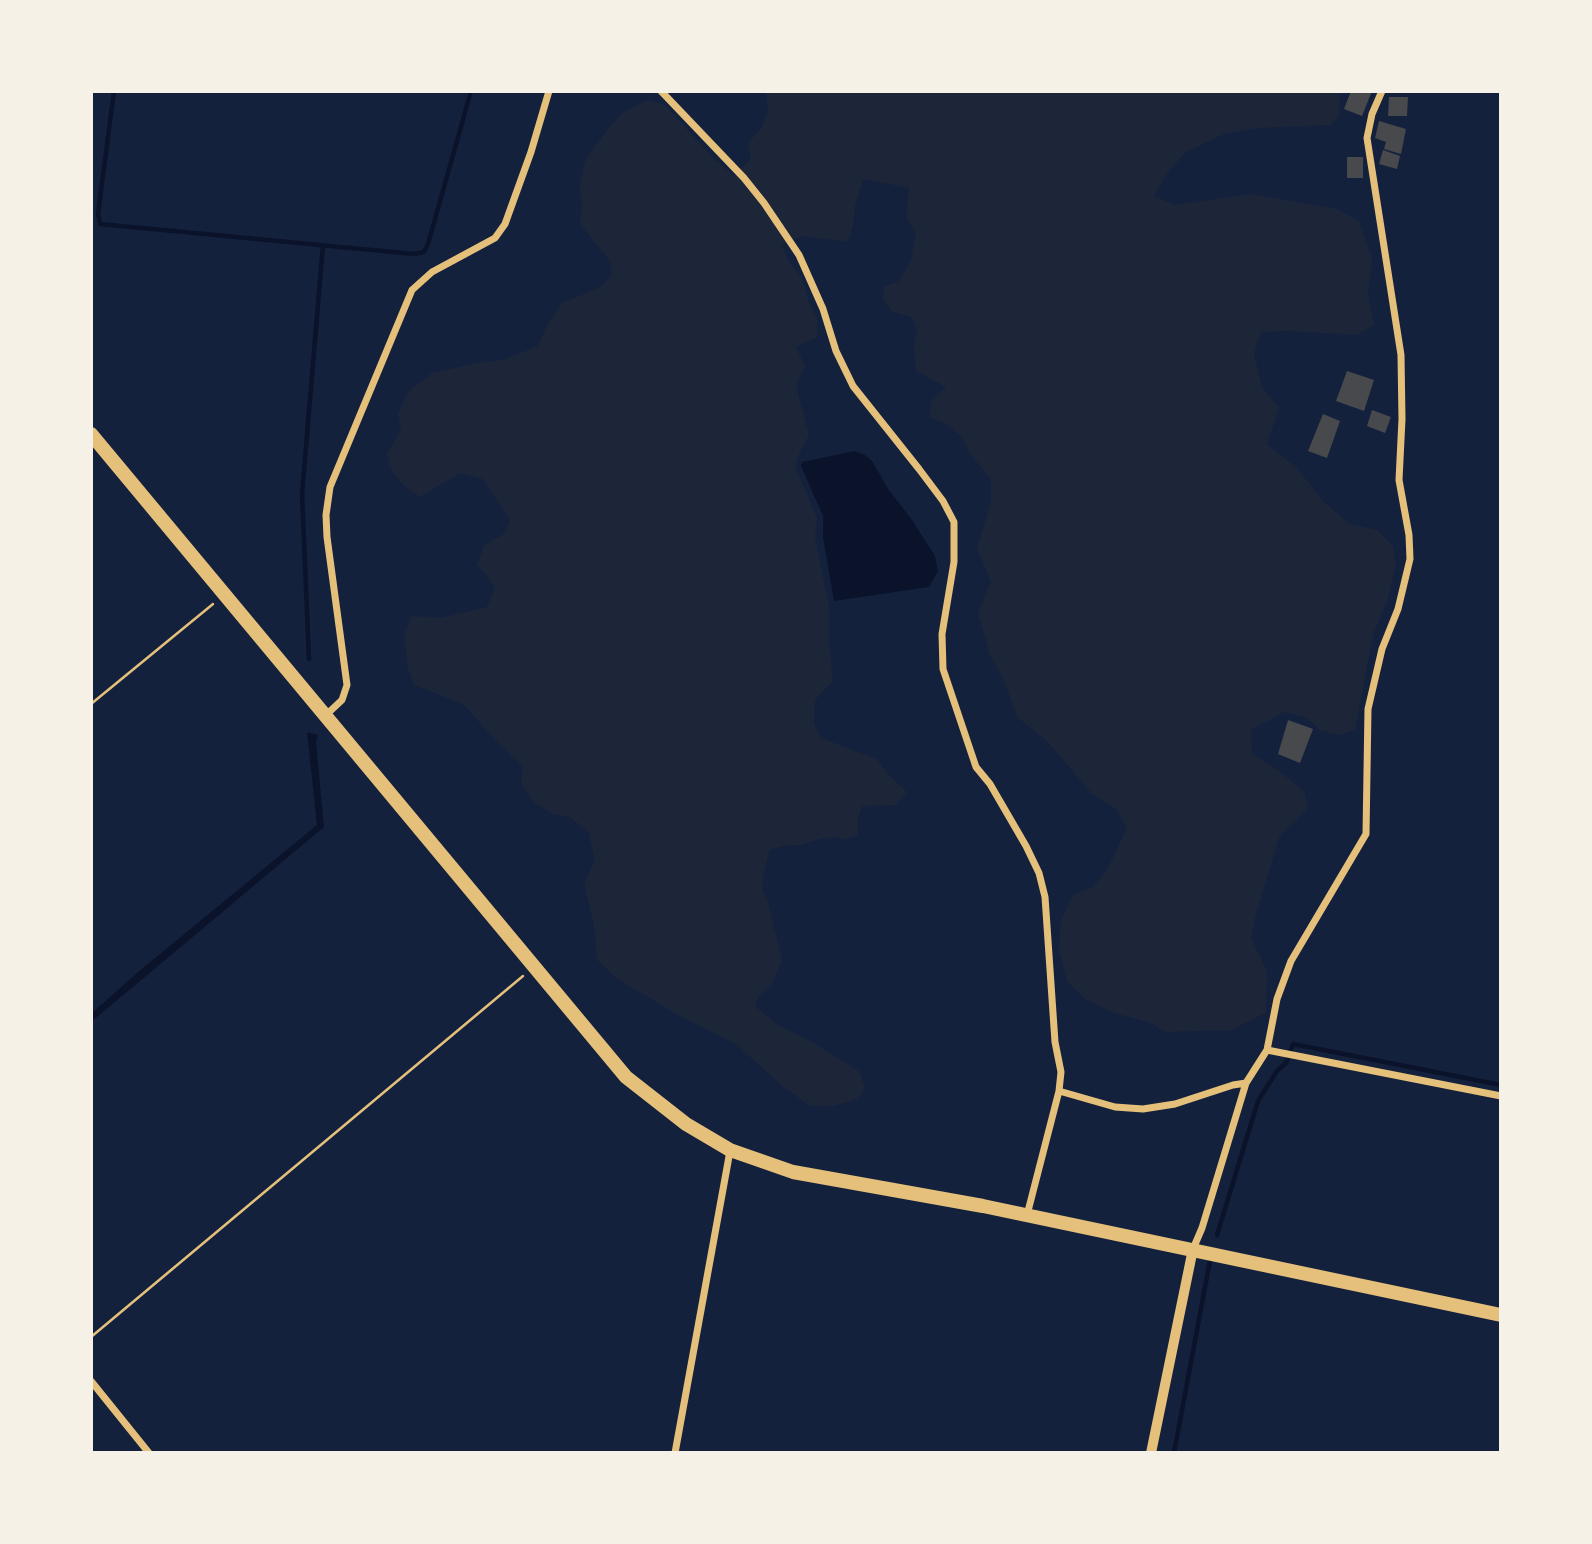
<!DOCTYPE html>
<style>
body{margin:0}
#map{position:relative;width:1592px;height:1544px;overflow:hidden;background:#14213d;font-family:"Exo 2",sans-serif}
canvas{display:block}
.frame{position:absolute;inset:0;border:93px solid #f6f1e7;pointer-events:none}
</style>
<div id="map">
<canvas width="1592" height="1544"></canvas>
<div class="frame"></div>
</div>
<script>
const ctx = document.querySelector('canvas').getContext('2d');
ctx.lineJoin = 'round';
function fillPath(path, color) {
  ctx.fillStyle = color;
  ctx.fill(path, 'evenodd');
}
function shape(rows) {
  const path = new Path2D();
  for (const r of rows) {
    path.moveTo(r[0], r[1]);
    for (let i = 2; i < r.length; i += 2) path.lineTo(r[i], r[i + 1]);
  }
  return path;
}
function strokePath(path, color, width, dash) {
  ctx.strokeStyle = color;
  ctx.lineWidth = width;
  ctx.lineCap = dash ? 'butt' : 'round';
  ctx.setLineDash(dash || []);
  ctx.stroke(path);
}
fillPath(shape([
 [766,91,1339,91,1340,93,1339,116,1330,125,1258,128,1224,134,1186,152,1168,172,1154,196,1175,205,1251,194,1337,209,1359,221,1372,259,1368,295,1374,325,1357,335,1287,331,1261,332,1254,354,1262,387,1279,408,1267,444,1297,468,1325,503,1350,524,1377,530,1393,546,1396,566,1387,601,1373,635,1355,730,1339,735,1320,730,1306,717,1284,712,1251,730,1252,754,1279,771,1304,791,1308,809,1280,835,1256,914,1251,938,1267,971,1266,1013,1231,1030,1164,1032,1152,1023,1111,1012,1085,999,1067,981,1059,950,1061,920,1073,895,1093,887,1108,868,1127,828,1116,809,1092,794,1048,742,1017,717,1003,678,990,655,978,612,991,582,977,548,991,502,991,479,970,454,962,437,945,423,930,418,931,402,946,387,916,371,914,346,917,331,912,317,893,312,883,300,884,286,898,282,911,261,916,233,906,217,909,188,863,179,855,207,853,225,848,242,803,236,781,244,788,260,802,278,808,300,817,318,817,337,796,347,805,366,796,386,809,435,800,452,795,467,817,518,815,537,829,606,829,642,833,681,815,700,814,723,821,738,877,759,886,772,907,792,896,805,862,806,858,819,858,835,845,840,835,837,820,839,800,845,787,845,770,850,764,871,762,890,768,902,782,960,772,984,759,996,755,1006,775,1023,807,1039,859,1071,865,1087,858,1099,834,1106,810,1106,781,1085,737,1045,677,1015,615,977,597,960,595,930,584,883,595,861,589,833,570,817,553,814,534,802,521,783,523,766,500,745,463,704,414,685,408,669,404,637,411,616,440,618,487,607,495,587,477,564,484,546,505,533,510,520,483,479,460,473,420,497,404,486,391,470,387,453,401,430,398,414,408,392,432,373,477,363,502,360,538,346,547,325,562,303,599,288,612,275,609,260,580,224,582,206,580,186,585,161,604,134,622,113,648,100,665,105,715,160,734,175,751,159,748,143,762,127,768,110]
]), '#1d2539');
fillPath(shape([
 [855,451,865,455,872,461,888,489,910,517,935,556,938,571,929,587,834,601,823,537,823,516,801,466,802,462],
 [307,732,318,735,316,742,324,827,91,1022,91,1014,138,972,317,825]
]), '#0b132b');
strokePath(shape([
 [114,91,98,214,100,224,414,254,424,252,428,244,471,91],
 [309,659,302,494,323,245],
 [1217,1235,1258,1101,1277,1071,1286,1063,1293,1044,1501,1085],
 [1174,1453,1211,1255]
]), '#0b132b', 4.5);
fillPath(shape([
 [1351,91,1372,91,1362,116,1344,109],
 [1389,97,1408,97,1407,116,1388,116],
 [1379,121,1406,129,1401,154,1384,149,1386,142,1375,138],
 [1383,150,1400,156,1397,169,1379,164],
 [1347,157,1363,157,1363,178,1347,178],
 [1347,371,1374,380,1364,411,1336,401],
 [1372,410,1391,417,1385,433,1367,426],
 [1323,414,1340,421,1327,458,1308,451],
 [1288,720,1313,729,1300,763,1278,754]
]), '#48494c');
strokePath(shape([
 [91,704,213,604],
 [91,1337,523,976]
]), '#e5c07b', 2.5);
strokePath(shape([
 [661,91,744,178,764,203,799,255,823,309,836,351,853,386,919,469,943,501,954,522,954,562,942,634,943,669,976,767,990,784,1026,846,1039,873,1045,897,1055,1042,1061,1072,1059,1091,1027,1215],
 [326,715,342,700,347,685,327,537,326,515,330,487,412,290,432,272,495,238,505,224,531,152,549,91],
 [1267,1050,1501,1096],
 [1059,1091,1115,1107,1143,1109,1175,1104,1233,1085,1246,1083],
 [1193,1249,1202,1228,1246,1083,1267,1050,1277,999,1291,961,1366,834,1368,709,1382,649,1398,609,1410,559,1409,535,1399,480,1402,419,1401,355,1367,138,1372,114,1382,91],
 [91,1381,149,1453],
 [675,1453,730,1151]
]), '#e5c07b', 7);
strokePath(shape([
 [1151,1453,1193,1249]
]), '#e5c07b', 10);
strokePath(shape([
 [91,434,626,1077,686,1124,730,1150,793,1172,983,1206,1501,1315]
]), '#e5c07b', 14);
</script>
